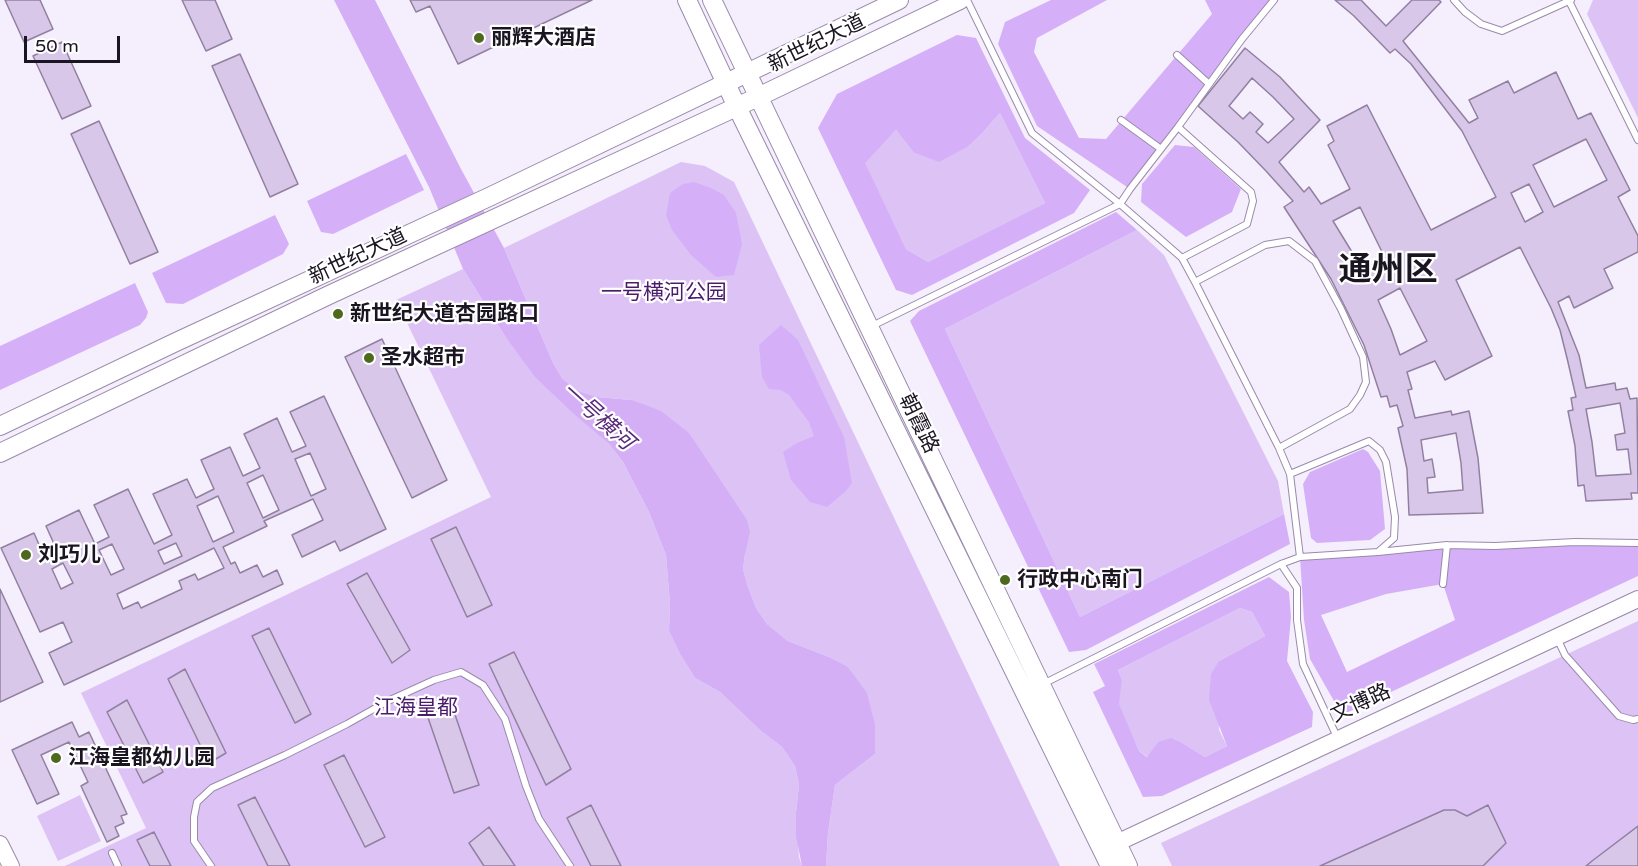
<!DOCTYPE html>
<meta charset="utf-8">
<style>
body{margin:0}
#map{position:relative;width:1638px;height:866px;overflow:hidden;background:#f5eefc;font-family:"Varela Round",sans-serif}
canvas{display:block}
.scale{position:absolute;left:24px;top:36px;width:96px;height:27px;box-sizing:border-box;border:3px solid #1b1521;border-top:0;padding-left:8px;font-size:18px;line-height:21px;white-space:nowrap;color:#1b1521;-webkit-text-stroke:4px #fff;paint-order:stroke}
</style>
<div id="map">
<canvas width="1638" height="866"></canvas>
<div class="scale">50 m</div>
</div>
<script>
const ctx = document.querySelector('canvas').getContext('2d');
ctx.lineJoin = 'round';
function fillPath(path, color) {
  ctx.fillStyle = color;
  ctx.fill(path, 'evenodd');
}
function shape(rows) {
  const path = new Path2D();
  for (const r of rows) {
    path.moveTo(r[0], r[1]);
    for (let i = 2; i < r.length; i += 2) path.lineTo(r[i], r[i + 1]);
  }
  return path;
}
function strokePath(path, color, width, dash) {
  ctx.strokeStyle = color;
  ctx.lineWidth = width;
  ctx.lineCap = dash ? 'butt' : 'round';
  ctx.setLineDash(dash || []);
  ctx.stroke(path);
}
function drawText(font, color, halo, rows, align = 'center') {
  ctx.font = font + ' "Varela Round","Noto Sans SC",sans-serif';
  ctx.lineWidth = 4.5;
  ctx.setLineDash([]);
  ctx.textBaseline = 'middle';
  ctx.strokeStyle = halo;
  ctx.fillStyle = color;
  for (const [text, x, y, turn = 0] of rows) {
    ctx.save();
    ctx.translate(x, y);
    ctx.rotate((+turn || 0) * Math.PI / 180);
    ctx.textAlign = isNaN(turn) ? turn : align;
    if (halo) ctx.strokeText(text, 0, 0);
    ctx.fillText(text, 0, 0);
    ctx.restore();
  }
}
fillPath(shape([
 [1593,0,1638,0,1638,118,1587,14],
 [1000,113,1045,203,928,262,906,249,864,163,896,130,913,152,984,131],
 [681,162,705,166,734,182,1060,866,826,866,828,833,835,785,875,754,847,666,829,657,788,641,767,624,756,608,748,587,743,569,745,554,632,400,597,397,576,390,562,378,553,363,504,248],
 [1137,230,1164,255,1278,481,1284,514,1080,617,945,329],
 [463,269,505,336,561,401,609,444,623,462,649,512,666,555,670,604,669,631,680,654,695,678,720,692,761,731,782,747,795,766,799,785,796,812,799,857,802,866,65,866,146,828,81,693,491,497,396,300],
 [1240,608,1252,612,1265,636,1219,661,1219,730,1227,746,1205,757,1184,744,1158,742,1148,757,1139,751,1118,704,1122,680,1118,670],
 [1638,621,1638,866,1172,866,1161,843],
 [80,795,101,841,58,861,37,816]
]), '#ddc2f6');
fillPath(shape([
 [1051,0,1107,0,1037,38,1034,52,1079,138,1106,139,1212,14,1205,0,1275,0,1130,189,1037,126,998,44,1005,22],
 [957,35,976,38,1025,138,1090,190,1074,213,912,295,896,290,818,128,837,94],
 [1000,113,1045,203,928,262,906,249,865,163,896,130,913,152,939,162,967,147,984,131],
 [1175,145,1194,147,1241,189,1232,212,1186,237,1141,202,1142,184],
 [406,154,424,190,333,234,321,232,307,201],
 [694,182,711,188,724,195,736,213,742,244,734,275,716,277,691,255,672,230,666,215,670,193,683,184],
 [1116,212,1137,230,945,329,1080,617,1284,514,1290,544,1086,650,1069,652,910,321,919,311],
 [275,215,289,244,283,254,183,304,166,303,152,273],
 [135,283,148,312,146,318,140,325,0,390,0,346],
 [781,325,798,340,844,437,852,483,846,491,827,507,810,502,791,480,783,452,797,443,814,436,809,422,789,395,781,390,769,389,762,377,759,345],
 [1363,449,1368,452,1380,471,1385,529,1370,540,1317,543,1311,538,1303,484,1310,472],
 [1638,543,1638,576,1342,715,1310,659,1304,620,1300,557,1447,545],
 [1443,584,1455,620,1347,672,1321,615,1386,594],
 [1269,577,1289,592,1291,617,1287,661,1313,712,1312,727,1162,796,1143,797,1093,692,1105,686,1094,664],
 [1240,608,1252,612,1265,636,1219,661,1211,674,1209,700,1227,746,1205,757,1184,744,1171,738,1158,742,1147,757,1139,751,1119,704,1122,680,1118,670]
]), '#d5b0f8');
fillPath(shape([
 [334,0,375,0,461,169,504,248,553,363,562,378,576,390,597,397,632,400,661,411,689,433,747,520,750,532,745,554,743,569,748,587,756,608,767,624,788,641,829,657,847,666,867,693,875,725,875,754,835,785,828,833,826,866,802,866,796,836,796,812,799,785,795,766,782,747,761,731,720,692,695,678,680,654,669,631,670,604,666,555,649,512,623,462,609,444,574,414,535,377,505,336,463,269,429,187]
]), '#d4aff6');
const building = shape([
 [5,0,40,0,53,29,24,42,5,0],
 [182,0,215,0,232,39,206,51,182,0],
 [410,0,592,0,458,64,430,6,416,12,410,0],
 [1335,0,1361,0,1386,26,1412,0,1439,0,1441,2,1403,41,1469,123,1478,118,1469,100,1508,81,1514,93,1556,72,1578,119,1591,113,1630,190,1618,197,1638,236,1638,252,1604,269,1613,288,1574,308,1569,296,1558,302,1579,355,1586,388,1615,383,1616,390,1627,388,1630,399,1637,398,1638,493,1631,493,1632,499,1586,501,1584,485,1578,486,1575,446,1568,411,1573,410,1571,398,1576,397,1567,358,1560,330,1551,308,1520,247,1456,280,1492,356,1445,380,1435,361,1407,372,1412,389,1408,390,1415,418,1451,411,1452,415,1469,411,1478,458,1483,513,1409,515,1407,469,1398,428,1403,426,1397,405,1390,407,1387,396,1381,397,1364,345,1331,279,1284,207,1293,201,1266,171,1238,142,1198,106,1245,48,1280,77,1320,120,1279,162,1304,192,1309,187,1321,204,1350,189,1328,145,1334,141,1327,126,1367,105,1431,230,1496,197,1462,131,1411,64,1395,49,1390,53,1354,16,1335,0],
 [1252,78,1273,97,1294,119,1268,143,1256,132,1263,124,1250,112,1243,119,1229,106,1252,78],
 [1586,139,1607,180,1554,207,1533,165,1586,139],
 [1529,184,1543,212,1525,222,1511,193,1529,184],
 [1360,207,1385,258,1363,270,1333,221,1360,207],
 [1400,288,1427,341,1400,355,1391,329,1378,300,1400,288],
 [1620,403,1625,433,1615,435,1617,450,1628,449,1631,474,1596,476,1592,442,1586,409,1620,403],
 [1456,433,1461,463,1463,490,1428,493,1427,478,1435,477,1432,459,1424,461,1421,440,1456,433],
 [62,42,91,106,62,119,33,56,62,42],
 [240,54,298,184,270,197,212,66,240,54],
 [99,121,158,252,130,264,71,134,99,121],
 [382,339,447,480,412,498,345,357,382,339],
 [324,396,386,529,340,551,335,541,302,557,292,535,323,520,313,499,264,521,267,526,223,547,231,564,235,562,240,573,257,565,263,577,277,570,283,584,64,685,49,653,72,642,63,622,40,632,1,548,34,533,46,561,59,555,46,526,79,510,95,544,109,537,94,505,128,489,154,544,172,535,153,494,187,479,196,498,214,489,201,460,230,447,243,476,260,468,244,434,277,418,292,452,306,446,290,412,324,396],
 [310,453,326,489,311,496,295,459,310,453],
 [263,475,279,510,263,518,247,483,263,475],
 [218,496,234,532,213,542,197,506,218,496],
 [176,543,182,556,164,564,158,551,176,543],
 [112,544,124,569,111,575,99,550,112,544],
 [214,548,224,568,198,580,195,574,179,581,182,589,141,608,138,602,123,609,117,594,214,548],
 [63,563,73,583,61,589,52,569,63,563],
 [456,527,492,605,467,617,431,539,456,527],
 [367,573,410,650,392,663,347,584,367,573],
 [0,589,43,682,0,702,0,589],
 [269,628,311,714,295,723,252,636,269,628],
 [514,652,571,769,546,785,489,664,514,652],
 [185,669,226,753,209,763,168,679,185,669],
 [127,700,163,772,143,783,107,712,127,700],
 [450,700,479,785,454,793,425,709,450,700],
 [72,722,79,737,89,732,127,814,121,816,124,823,115,827,119,836,107,842,81,786,88,782,69,742,41,755,59,794,37,804,12,750,72,722],
 [344,755,385,837,365,847,324,765,344,755],
 [255,797,290,866,268,866,238,805,255,797],
 [591,805,621,866,591,866,567,818,591,805],
 [1488,805,1506,843,1483,866,1320,866,1444,810,1455,810,1467,816,1488,805],
 [1638,826,1638,866,1586,866,1592,861,1638,826],
 [489,827,515,866,484,866,469,843,489,827],
 [154,832,171,866,150,866,137,840,154,832]
]);
fillPath(building, '#d8c7e9');
strokePath(building, '#9181a0', 1.5);
const lane = shape([
 [967,0,1032,133,1120,204,1130,189,1178,127,1251,192,1253,201,1247,224,1182,258],
 [1454,0,1465,12,1481,24,1502,31,1571,0],
 [1569,1,1638,140],
 [1177,55,1208,83],
 [1121,120,1161,149],
 [1178,127,1242,39,1274,0],
 [1195,282,1279,448],
 [872,326,1120,204,1182,258,1195,282,1265,245,1289,241,1315,261,1341,309,1363,357,1366,382,1360,395,1350,409,1279,448,1290,474,1300,557,1281,564,1043,684],
 [1290,474,1369,441,1380,450,1386,462,1395,517,1394,538,1378,552,1300,557],
 [1378,552,1447,545,1495,546,1575,542,1638,543],
 [1281,564,1297,588,1297,620,1303,664,1337,737],
 [1443,584,1447,545],
 [1557,638,1565,655,1619,716,1633,720,1638,719],
 [112,853,118,866],
 [211,866,194,841,194,817,197,802,212,788,285,755,347,724,388,701,434,680,461,672,483,685,505,719,526,786,539,819,570,866]
]);
const secondary = shape([
 [0,844,11,866],
 [1106,848,1638,599]
]);
const primary = shape([
 [687,0,737,107,1110,866],
 [712,0,1128,866],
 [0,426,176,342,489,197,899,0],
 [0,453,329,295,758,97,960,0]
]);
strokePath(lane, '#9a8aaa', 8);
strokePath(secondary, '#9a8aaa', 18);
strokePath(primary, '#9a8aaa', 20);
strokePath(lane, '#fff', 6);
strokePath(secondary, '#fff', 16);
strokePath(primary, '#fff', 18);
for (const [x, y, r, color] of [
 [479,38,6,"#4c691d"],
 [338,314,6,"#4c691d"],
 [369,358,6,"#4c691d"],
 [26,555,6,"#4c691d"],
 [1005,580,6,"#4c691d"],
 [56,758,6,"#4c691d"]
]) {
  const dot = new Path2D();
  dot.arc(x, y, r, 0, 2 * Math.PI);
  ctx.fillStyle = color;
  ctx.fill(dot);
  strokePath(dot, '#fff', 2);
}
drawText('bold 21px', '#1b1521', '#fff', [
 ["丽辉大酒店",491,38],
 ["新世纪大道杏园路口",350,314],
 ["圣水超市",381,358],
 ["刘巧儿",38,555],
 ["行政中心南门",1017,580],
 ["江海皇都幼儿园",68,758]
], 'left');
drawText('21px', '#1b1521', '#fff', [
 ["新世纪大道",817,44,-26],
 ["新世纪大道",358,257,-25],
 ["朝霞路",918,424,64],
 ["文博路",1361,704,-25]
]);
drawText('21px', '#4b1b6c', '#fff', [
 ["一号横河公园",664,293],
 ["江海皇都",416,708]
]);
drawText('italic 22px', '#58297b', '#fff', [
 ["一号横河",597,417,42]
]);
drawText('bold 33px', '#1b1521', '#fff', [
 ["通州区",1388,271]
]);
</script>
